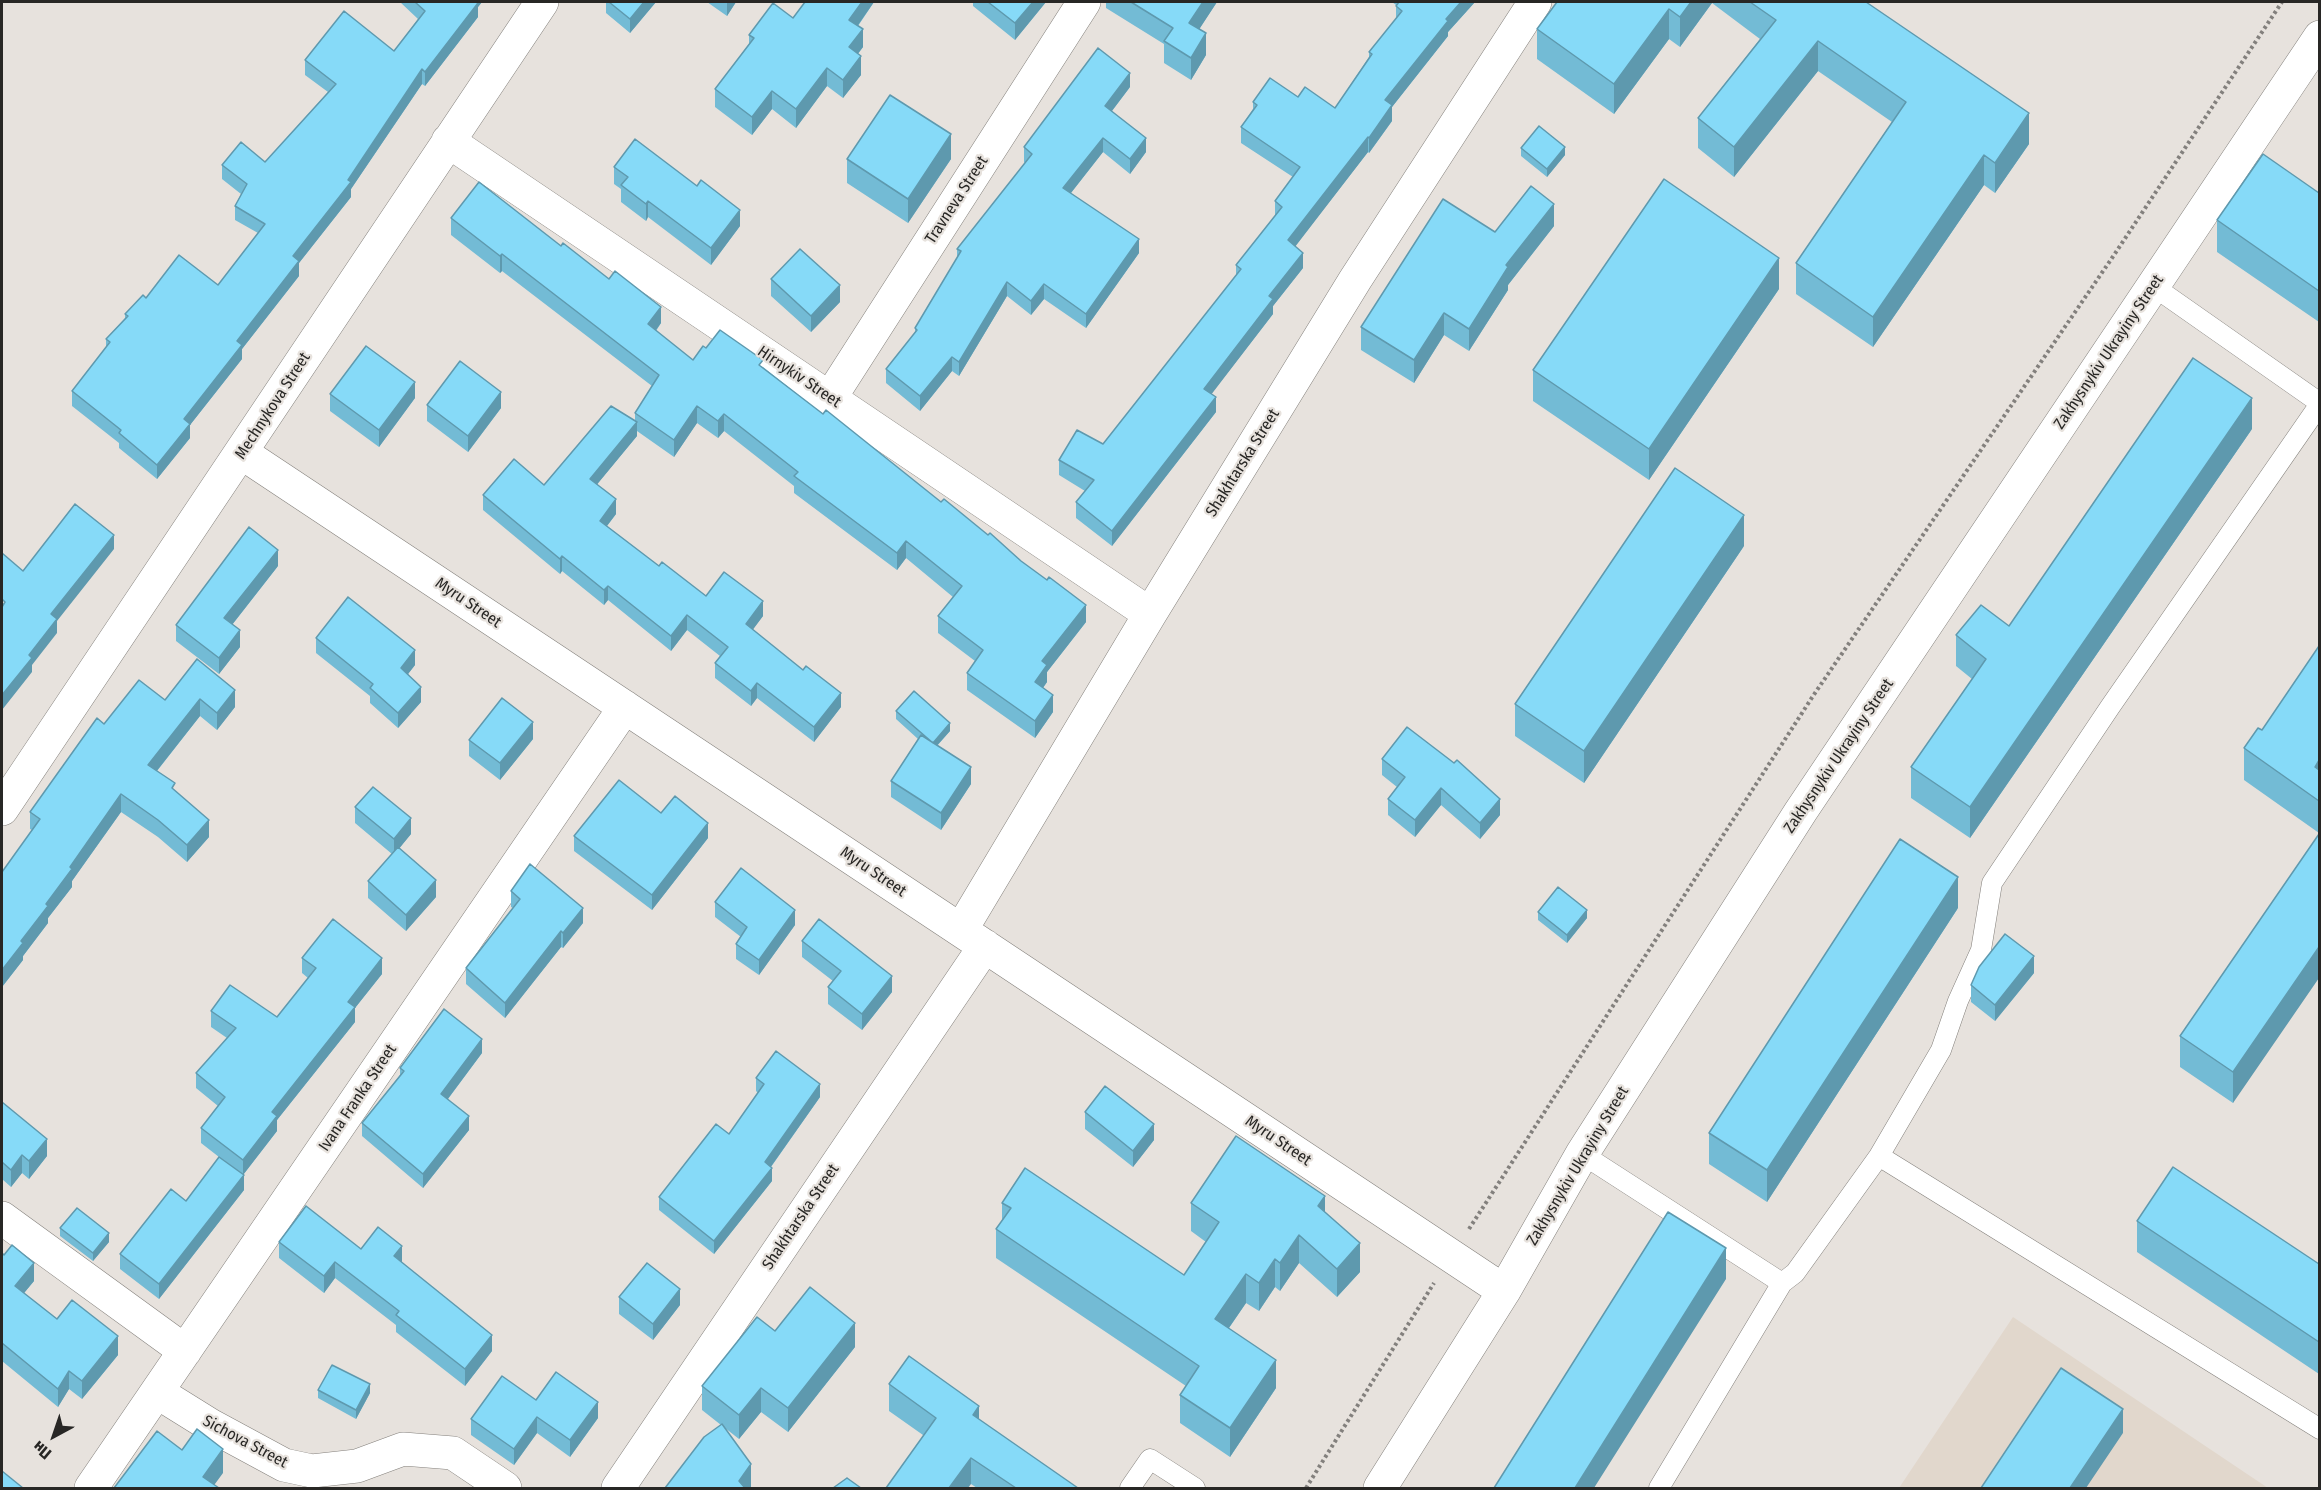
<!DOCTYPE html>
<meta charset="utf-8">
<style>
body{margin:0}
#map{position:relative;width:2321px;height:1490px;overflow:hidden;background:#e7e2dd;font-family:"Fira Sans Condensed",sans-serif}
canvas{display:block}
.frame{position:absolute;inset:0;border:3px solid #282725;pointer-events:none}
.north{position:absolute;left:24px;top:1406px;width:60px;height:60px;-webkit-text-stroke:4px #e7e2dd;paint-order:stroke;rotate:220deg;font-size:16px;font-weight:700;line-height:24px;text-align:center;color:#282725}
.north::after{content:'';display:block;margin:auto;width:21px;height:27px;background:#282725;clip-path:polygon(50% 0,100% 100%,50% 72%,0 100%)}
</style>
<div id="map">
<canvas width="2321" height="1490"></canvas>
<div class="frame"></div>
<div class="north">Пн</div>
</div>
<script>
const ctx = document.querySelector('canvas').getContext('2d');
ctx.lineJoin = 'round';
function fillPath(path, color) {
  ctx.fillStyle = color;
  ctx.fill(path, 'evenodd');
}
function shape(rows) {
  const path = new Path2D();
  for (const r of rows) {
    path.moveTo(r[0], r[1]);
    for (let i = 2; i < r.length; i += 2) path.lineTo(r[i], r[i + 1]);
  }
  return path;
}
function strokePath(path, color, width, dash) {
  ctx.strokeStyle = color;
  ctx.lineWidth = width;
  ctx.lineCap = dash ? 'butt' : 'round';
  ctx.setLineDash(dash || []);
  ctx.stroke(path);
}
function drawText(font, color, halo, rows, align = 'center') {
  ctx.font = font + ' "Fira Sans Condensed",sans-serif';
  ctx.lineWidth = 4.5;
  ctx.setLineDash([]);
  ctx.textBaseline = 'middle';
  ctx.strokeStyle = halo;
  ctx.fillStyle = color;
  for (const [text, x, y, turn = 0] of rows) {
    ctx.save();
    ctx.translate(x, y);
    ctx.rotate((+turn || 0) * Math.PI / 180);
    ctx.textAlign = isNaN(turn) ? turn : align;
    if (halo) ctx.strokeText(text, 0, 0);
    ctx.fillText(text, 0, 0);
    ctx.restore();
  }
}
fillPath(shape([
 [2013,1317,2268,1488,1899,1488]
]), '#e1d7cc');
const lane = shape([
 [2153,286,2320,403],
 [1582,1154,1782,1283],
 [1879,1156,2320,1429],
 [1130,1488,1150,1459,1195,1488],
 [1659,1488,1782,1283,1795,1273,1879,1156,1941,1050,1958,1001,1981,950,1992,883,2110,707,2320,404]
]);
const street = shape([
 [448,141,1150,614],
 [830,398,1084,2],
 [242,453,1504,1291],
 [2,809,542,2],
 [961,930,1150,614,1355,280,1535,2],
 [2,1218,185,1351],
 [157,1392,210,1425,284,1465,312,1471,357,1466,403,1449,453,1453,505,1488],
 [91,1488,625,707],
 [618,1488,985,946],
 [1380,1488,1504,1291,1582,1154,1801,811,2320,37]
]);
strokePath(lane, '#84807c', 21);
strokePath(street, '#84807c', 34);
strokePath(shape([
 [1469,1229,1813,696,2112,258,2282,2],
 [1306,1488,1434,1283]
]), '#83807d', 4, [3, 3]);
strokePath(lane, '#fff', 20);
strokePath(street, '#fff', 33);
fillPath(shape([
 [400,2,482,2,478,7,478,17,425,86,422,84,351,189,351,197,299,263,299,276,242,349,242,359,190,425,190,438,157,479,119,448,119,443,72,406,72,391,106,347,106,339,125,318,125,314,146,298,218,285,258,233,235,220,235,206,241,194,222,179,222,165,265,162,328,92,305,75,305,60,394,51,418,19],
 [606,2,656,2,630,33,606,13],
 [707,2,736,2,727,16],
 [805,2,874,2,858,26,863,47,858,54,861,75,843,98,827,86,796,128,772,109,752,135,715,107,715,89,749,44,749,35,793,18],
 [973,2,1046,2,1015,40,973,6],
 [1106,2,1217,2,1199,29,1206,55,1191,80,1164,63,1164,44,1106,8],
 [1392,2,1475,2,1448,32,1448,36,1392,107,1392,121,1369,153,1368,152,1295,246,1303,268,1273,306,1273,314,1211,394,1216,412,1112,546,1076,518,1076,502,1085,491,1059,475,1059,460,1103,444,1236,276,1236,265,1275,216,1275,201,1293,177,1241,143,1241,127,1253,109,1253,102,1298,97,1335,108,1369,57,1369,52,1396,19,1396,5],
 [1557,2,1866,2,2029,144,1995,193,1984,185,1873,347,1796,294,1796,263,1892,122,1818,71,1734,177,1698,148,1698,118,1760,39,1712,3,1680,47,1669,39,1614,114,1537,59,1537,29],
 [1130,87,1112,111,1146,152,1130,174,1103,152,1071,193,1139,253,1086,328,1044,299,1031,315,1007,296,959,376,952,371,920,411,886,383,886,369,915,333,915,328,957,258,957,249,1025,163,1024,162,1024,147],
 [1521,148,1565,155,1547,177,1521,156],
 [847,159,951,159,908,223,847,183],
 [614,167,740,226,711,265,648,217,646,221,621,202,621,189,614,184],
 [2319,193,2319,322,2217,252,2217,220],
 [451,218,661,323,656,331,693,360,706,348,763,367,1086,622,1047,672,1047,682,1043,688,1053,712,1035,738,967,690,967,673,975,661,938,633,938,616,953,597,906,558,897,570,794,493,794,486,724,431,718,438,697,423,674,457,637,431,637,436,597,484,616,514,607,526,659,566,706,596,763,616,752,630,841,707,814,742,757,698,751,706,715,678,715,663,720,656,687,630,671,651,608,600,604,605,562,571,560,574,483,510,483,495,544,485,635,421,635,413,652,386,502,271,500,273,451,235],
 [1554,226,1508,285,1508,290,1469,351,1444,335,1414,383,1361,350,1361,327,1495,232],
 [771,279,840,302,811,332,771,296],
 [1779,289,1649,480,1533,401,1533,370],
 [330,394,415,398,379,447,330,411],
 [427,405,501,408,468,452,427,421],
 [2252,429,1970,838,1911,798,1911,767,1972,679,1956,666,1956,635,2009,626],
 [1744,546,1584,783,1515,736,1515,704],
 [278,566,232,625,240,647,219,674,176,641,176,625],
 [316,638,415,665,408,674,421,702,398,728,370,703,370,696,316,653],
 [2319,646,2319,833,2244,780,2244,748,2262,730],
 [197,659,235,707,217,730,200,716,157,771,175,791,209,837,187,862,158,837,121,812,72,881,72,887,48,918,48,923,23,956,23,960,2,987,32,830,30,829,30,812,104,724,165,700],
 [896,711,950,731,937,746,971,784,941,830,891,797,891,781,918,739,896,719],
 [533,739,500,780,469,756,469,740],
 [1382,759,1500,815,1480,839,1441,805,1415,837,1388,815,1388,799,1397,787,1382,775],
 [355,807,411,834,399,848,436,897,406,931,368,898,368,881,392,854,355,823],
 [661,813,708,838,652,910,574,851,574,836],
 [2319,834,2233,1103,2180,1067,2180,1036],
 [511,891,583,923,563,948,561,947,505,1018,466,984,466,968,513,908,511,907],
 [715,902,795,925,759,975,736,959,736,944,741,937,715,917],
 [1958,908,1767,1202,1709,1164,1709,1133],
 [1538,912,1587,918,1567,943,1538,920],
 [802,941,892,992,862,1030,828,1004,828,987,833,981,802,957],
 [302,958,382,974,355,1008,355,1022,277,1120,277,1131,243,1175,244,1190,159,1299,120,1269,120,1254,186,1201,219,1157,201,1143,201,1128,218,1106,196,1088,196,1073,227,1038,211,1027,211,1011,277,1017,308,978,302,973],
 [2034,973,1995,1021,1971,1002,1971,985],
 [482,1053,448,1099,469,1130,423,1188,362,1136,362,1123,400,1075,400,1068],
 [756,1078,820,1097,771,1167,772,1181,714,1254,659,1210,659,1197,729,1134,758,1093,756,1091],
 [2,1102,47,1156,29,1179,22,1173,11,1187,2,1179],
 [1085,1112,1154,1140,1133,1167,1085,1129],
 [1002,1203,1184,1275,1206,1242,1191,1231,1191,1203,1325,1212,1360,1272,1337,1297,1299,1263,1280,1291,1275,1287,1259,1311,1246,1303,1229,1328,1276,1388,1230,1457,1180,1423,1180,1395,1186,1386,996,1258,996,1229,1002,1222],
 [2137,1221,2319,1264,2319,1374,2137,1252],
 [60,1228,109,1242,93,1261,60,1236],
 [279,1242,361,1249,402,1263,492,1351,465,1386,396,1332,396,1325,335,1278,324,1293,279,1258],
 [2,1253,34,1281,24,1293,57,1319,118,1355,82,1399,69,1389,58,1407,2,1361],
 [619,1297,680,1305,653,1340,619,1314],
 [775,1331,855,1347,788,1432,761,1412,739,1439,725,1428,751,1488,721,1425,702,1410,702,1386],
 [889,1384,979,1420,1078,1488,977,1488,971,1484,923,1435,889,1411],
 [318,1390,370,1393,356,1419,318,1398],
 [536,1400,598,1418,570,1457,537,1433,514,1465,471,1435,471,1419]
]), '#73bbd5');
fillPath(shape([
 [473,2,482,2,478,7,478,17,425,86,425,72],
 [644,2,656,2,630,33,630,19],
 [727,2,736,2,727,16],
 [862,2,874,2,849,38,849,20],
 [1033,2,1046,2,1015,40,1015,23],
 [1203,2,1217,2,1189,45,1189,23],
 [1461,2,1475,2,1448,32,1448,36,1392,107,1392,121,1369,153,1369,138,1385,100,1446,19],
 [1691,2,1712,2,1712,3,1680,47,1680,17],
 [1669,9,1669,39,1614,114,1614,84],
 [863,29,863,47,849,65,849,47],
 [1206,33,1206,55,1191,80,1191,58],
 [1818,41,1818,71,1734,177,1734,147],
 [861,56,861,75,843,98,843,80],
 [827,68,827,86,796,128,796,109],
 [422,69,422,84,351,189,351,197,299,263,299,276,242,349,242,359,190,425,190,438,157,479,157,465,184,419,293,256,348,180],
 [1130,73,1130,87,1105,120,1105,106],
 [772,91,772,109,752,135,752,117],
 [2029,113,2029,144,1995,193,1995,163],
 [951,134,951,159,908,223,908,199],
 [1368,137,1368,152,1288,256,1288,240],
 [1103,138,1103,152,1063,203,1063,188],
 [1146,138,1146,152,1130,174,1130,159],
 [1565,147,1565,155,1547,177,1547,169],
 [1984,155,1984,185,1873,347,1873,317],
 [648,201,648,217,646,221,646,204],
 [1554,204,1554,226,1508,285,1508,290,1469,351,1469,329,1506,265],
 [740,210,740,226,711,265,711,248],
 [1139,239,1139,253,1086,328,1086,314],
 [1303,253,1303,268,1273,306,1273,314,1204,404,1204,389,1269,296],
 [502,254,502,271,500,273,500,256],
 [1779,258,1779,289,1649,480,1649,449],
 [1007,282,1007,296,959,376,959,362],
 [1044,284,1044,299,1031,315,1031,301],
 [840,285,840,302,811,332,811,316],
 [661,307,661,323,648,341,648,324],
 [1444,313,1444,335,1414,383,1414,360],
 [952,357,952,371,920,411,920,396],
 [415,382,415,398,379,447,379,430],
 [501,392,501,408,468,452,468,436],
 [1216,397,1216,412,1112,546,1112,531],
 [2252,398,2252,429,1970,838,1970,807],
 [697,406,697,423,674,457,674,440],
 [724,414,724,431,718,438,718,421],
 [637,422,637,436,590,493,590,479],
 [616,499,616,514,600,535,600,521],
 [1744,515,1744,546,1584,783,1584,751],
 [114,535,114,549,57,621,57,633,32,665,32,672,2,710,2,695,29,655,51,614],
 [906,541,906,558,897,570,897,553],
 [278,550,278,566,224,635,224,618],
 [562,556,562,571,560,574,560,559],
 [608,586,608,600,604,605,604,590],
 [763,601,763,616,746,639,746,624],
 [1086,605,1086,622,1047,672,1047,682,1035,699,1035,682,1042,661],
 [687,615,687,630,671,651,671,636],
 [240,630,240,647,219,674,219,658],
 [415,650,415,665,401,683,401,668],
 [757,683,757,698,751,706,751,691],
 [421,687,421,702,398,728,398,713],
 [235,690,235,707,217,730,217,713],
 [841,693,841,707,814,742,814,727],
 [1053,695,1053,712,1035,738,1035,721],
 [200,699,200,716,148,782,148,765],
 [533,722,533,739,500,780,500,763],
 [950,723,950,731,932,751,932,743],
 [2319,760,2319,791,2315,767],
 [971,767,971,784,941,830,941,813],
 [1441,788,1441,805,1415,837,1415,820],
 [121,794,121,812,72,881,72,887,48,918,48,923,23,956,23,960,2,987,2,970,70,867],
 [1500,799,1500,815,1480,839,1480,823],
 [411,818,411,834,394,855,394,839],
 [209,820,209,837,187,862,187,845],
 [708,823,708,838,652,910,652,895],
 [1958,877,1958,908,1767,1202,1767,1170],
 [436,880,436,897,406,931,406,915],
 [583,908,583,923,563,948,563,933],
 [795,910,795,925,759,975,759,960],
 [1587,910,1587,918,1567,943,1567,935],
 [561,931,561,947,505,1018,505,1003],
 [2319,947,2319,978,2233,1103,2233,1072],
 [2034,956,2034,973,1995,1021,1995,1005],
 [382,958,382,974,355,1008,355,1022,277,1120,277,1131,243,1175,243,1160,272,1112,348,1002],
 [892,976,892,992,862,1030,862,1014],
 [482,1039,482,1053,441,1108,441,1094],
 [820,1084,820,1097,765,1175,765,1162],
 [469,1116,469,1130,423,1188,423,1174],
 [1154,1124,1154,1140,1133,1167,1133,1151],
 [47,1139,47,1156,29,1179,29,1161],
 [22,1155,22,1173,11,1187,11,1170],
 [772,1168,772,1181,714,1254,714,1241],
 [244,1175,244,1190,159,1299,159,1284],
 [1325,1196,1325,1224,1318,1206],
 [109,1233,109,1242,93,1261,93,1253],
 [1299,1235,1299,1263,1280,1291,1280,1263],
 [1360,1243,1360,1272,1337,1297,1337,1269],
 [402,1246,402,1263,394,1256],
 [1726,1248,1726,1279,1594,1488,1575,1488],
 [1275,1259,1275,1287,1259,1311,1259,1283],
 [335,1262,335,1278,324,1293,324,1276],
 [34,1263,34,1281,15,1304,15,1286],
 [1246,1274,1246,1303,1215,1348,1215,1319],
 [680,1289,680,1305,653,1340,653,1324],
 [855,1323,855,1347,788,1432,788,1408],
 [492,1335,492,1351,465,1386,465,1369],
 [118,1336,118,1355,82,1399,82,1381],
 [1276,1360,1276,1388,1230,1457,1230,1428],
 [69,1371,69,1389,58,1407,58,1389],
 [370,1384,370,1393,356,1419,356,1410],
 [761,1388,761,1412,739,1439,739,1415],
 [598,1402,598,1418,570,1457,570,1440],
 [979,1406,979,1433,973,1415],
 [2123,1409,2123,1433,2086,1488,2070,1488],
 [537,1417,537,1433,514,1465,514,1449],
 [223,1449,223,1473,212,1488,203,1477],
 [971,1458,971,1484,968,1488,949,1488],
 [751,1464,751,1488,739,1488,739,1481]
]), '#5e99ae');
const building = shape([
 [415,2,476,2,478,3,425,72,422,69,348,180,351,182,293,256,299,261,237,341,242,345,184,419,190,424,157,465,119,433,121,430,72,391,110,342,106,339,128,316,125,314,143,295,146,298,179,255,218,285,265,224,235,206,247,184,222,165,241,142,265,162,336,84,305,60,344,11,394,51,425,11,415,2],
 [609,2,644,2,630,19,609,2],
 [805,2,862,2,849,20,863,29,849,47,861,56,843,80,827,68,796,109,772,91,752,117,715,89,754,38,749,35,773,3,793,18,805,2],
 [988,2,1033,2,1015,23,988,2],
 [1131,2,1203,2,1189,23,1206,33,1191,58,1164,41,1173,28,1131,2],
 [1399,2,1461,2,1446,19,1448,21,1385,100,1392,105,1369,138,1368,137,1288,240,1303,253,1269,296,1273,299,1204,389,1216,397,1112,531,1076,502,1094,480,1059,460,1077,430,1103,444,1241,269,1236,265,1282,207,1275,201,1300,167,1241,127,1257,105,1253,102,1270,78,1298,97,1305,87,1335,108,1372,54,1369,52,1402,11,1396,6,1399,2],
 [1557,2,1691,2,1680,17,1669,9,1614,84,1537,29,1557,2],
 [1750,2,1866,2,2029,113,1995,163,1984,155,1873,317,1796,263,1906,102,1818,41,1734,147,1698,118,1776,20,1750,2],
 [1098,48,1130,73,1105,106,1146,138,1130,159,1103,138,1063,188,1139,239,1086,314,1044,284,1031,301,1007,282,959,362,952,357,920,396,886,369,917,330,915,328,961,251,957,249,1032,154,1024,147,1098,48],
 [890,95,951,134,908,199,847,159,890,95],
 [1539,126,1565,147,1547,169,1521,148,1539,126],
 [635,139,697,186,701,180,740,210,711,248,648,201,646,204,621,185,628,177,614,167,635,139],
 [2263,154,2319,193,2319,291,2217,220,2263,154],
 [1664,179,1779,258,1649,449,1533,370,1664,179],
 [479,182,561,246,563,243,609,279,615,271,661,307,648,324,693,360,703,346,706,348,720,330,763,360,759,365,823,414,826,410,941,502,944,499,988,535,990,533,1021,561,1047,580,1049,577,1086,605,1042,661,1047,665,1035,682,1053,695,1035,721,967,673,983,650,938,616,962,586,906,541,897,553,794,476,798,472,724,414,718,421,697,406,674,440,635,413,659,375,502,254,500,256,451,218,479,182],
 [1531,186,1554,204,1506,265,1508,267,1469,329,1444,313,1414,360,1361,327,1443,199,1495,232,1531,186],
 [800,249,840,285,811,316,771,279,800,249],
 [366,346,415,382,379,430,330,394,366,346],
 [2193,358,2252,398,1970,807,1911,767,1986,659,1956,635,1981,605,2009,626,2193,358],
 [460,361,501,392,468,436,427,405,460,361],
 [611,406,637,422,590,479,616,499,600,521,659,566,662,562,706,596,724,572,763,601,746,624,803,670,806,666,841,693,814,727,757,683,751,691,715,663,728,647,687,615,671,636,608,586,604,590,562,556,560,559,483,495,514,459,544,485,611,406],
 [1675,468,1744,515,1584,751,1515,704,1675,468],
 [75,504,114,535,51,614,57,619,29,655,32,658,2,695,2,607,5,602,2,599,2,553,23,571,75,504],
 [249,527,278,550,224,618,240,630,219,658,176,625,249,527],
 [348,597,415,650,401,668,421,687,398,713,370,688,373,684,316,638,348,597],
 [2319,646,2319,760,2315,767,2319,770,2319,801,2244,748,2258,728,2262,730,2319,646],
 [197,659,235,690,217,713,200,699,148,765,175,783,172,788,209,820,187,845,158,820,121,794,70,867,72,869,46,904,48,906,21,941,23,943,2,970,2,872,40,819,30,812,97,718,104,724,139,680,165,700,197,659],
 [914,691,950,723,933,743,896,711,914,691],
 [502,698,533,722,500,763,469,740,502,698],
 [1407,727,1454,763,1457,760,1500,799,1480,823,1441,788,1415,820,1388,799,1405,777,1382,759,1407,727],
 [921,735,971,767,941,813,891,781,921,735],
 [619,780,661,813,675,796,708,823,652,895,574,836,619,780],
 [373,787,411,818,394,839,355,807,373,787],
 [2319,834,2319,947,2233,1072,2180,1036,2319,834],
 [1900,839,1958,877,1767,1170,1709,1133,1900,839],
 [398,847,436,880,406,915,368,881,398,847],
 [530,864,583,908,563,933,561,931,505,1003,466,968,520,899,511,891,530,864],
 [741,868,795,910,759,960,736,944,747,927,715,902,741,868],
 [1558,887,1587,910,1567,935,1538,912,1558,887],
 [333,919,382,958,348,1002,355,1007,272,1112,277,1116,243,1160,201,1128,225,1097,196,1073,236,1028,211,1011,230,985,277,1017,316,968,302,958,333,919],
 [819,919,892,976,862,1014,828,987,841,971,802,941,819,919],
 [2005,934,2034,956,1995,1005,1971,985,1979,967,2005,934],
 [444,1009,482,1039,441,1094,469,1116,423,1174,362,1123,404,1071,400,1068,444,1009],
 [776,1051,820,1084,765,1162,772,1168,714,1241,659,1197,716,1124,729,1134,764,1084,756,1078,776,1051],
 [1105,1086,1154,1124,1133,1151,1085,1112,1105,1086],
 [2,1102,47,1139,29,1161,22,1155,11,1170,2,1162,2,1102],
 [1236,1136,1325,1196,1318,1206,1360,1243,1337,1269,1299,1235,1280,1263,1275,1259,1259,1283,1246,1274,1215,1319,1276,1360,1230,1428,1180,1395,1199,1366,996,1229,1011,1208,1002,1203,1025,1168,1184,1275,1219,1222,1191,1203,1236,1136],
 [219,1157,244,1175,159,1284,120,1254,171,1189,186,1201,219,1157],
 [2173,1167,2319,1264,2319,1342,2137,1221,2173,1167],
 [306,1206,361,1249,378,1227,402,1246,394,1256,492,1335,465,1369,396,1315,399,1311,335,1262,324,1276,279,1242,306,1206],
 [77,1208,109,1233,93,1253,60,1228,77,1208],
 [1668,1212,1726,1248,1575,1488,1494,1488,1668,1212],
 [12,1245,34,1263,15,1286,57,1319,72,1300,118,1336,82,1381,69,1371,58,1389,2,1343,2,1253,4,1255,12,1245],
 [647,1263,680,1289,653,1324,619,1297,647,1263],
 [810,1287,855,1323,788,1408,761,1388,739,1415,702,1386,757,1317,775,1331,810,1287],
 [909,1356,979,1406,973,1415,1078,1488,1016,1488,971,1458,949,1488,886,1488,936,1418,889,1384,909,1356],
 [332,1365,370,1384,356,1410,318,1390,332,1365],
 [2061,1368,2123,1409,2070,1488,1981,1488,2061,1368],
 [556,1372,598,1402,570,1440,537,1417,514,1449,471,1419,502,1376,536,1400,556,1372],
 [722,1424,751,1464,739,1481,745,1488,665,1488,704,1437,722,1424],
 [197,1429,223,1449,203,1477,219,1488,114,1488,157,1431,182,1450,197,1429],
 [2,1471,23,1488,2,1488,2,1471],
 [847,1478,861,1488,833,1488,847,1478]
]);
fillPath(building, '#86daf8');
strokePath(building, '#5e99ae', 1.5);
drawText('16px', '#282725', '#e7e2dd', [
 ["Travneva Street",957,200,-57],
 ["Zakhysnykiv Ukrayiny Street",2109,352,-56],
 ["Hirnykiv Street",799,377,34],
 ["Mechnykova Street",273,406,-57],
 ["Shakhtarska Street",1243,463,-58],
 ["Myru Street",468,603,34],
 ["Zakhysnykiv Ukrayiny Street",1839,756,-56],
 ["Myru Street",873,872,34],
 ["Ivana Franka Street",358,1098,-56],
 ["Myru Street",1278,1141,34],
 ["Zakhysnykiv Ukrayiny Street",1578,1166,-59],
 ["Shakhtarska Street",801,1217,-56],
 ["Sichova Street",245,1442,28]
]);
</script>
